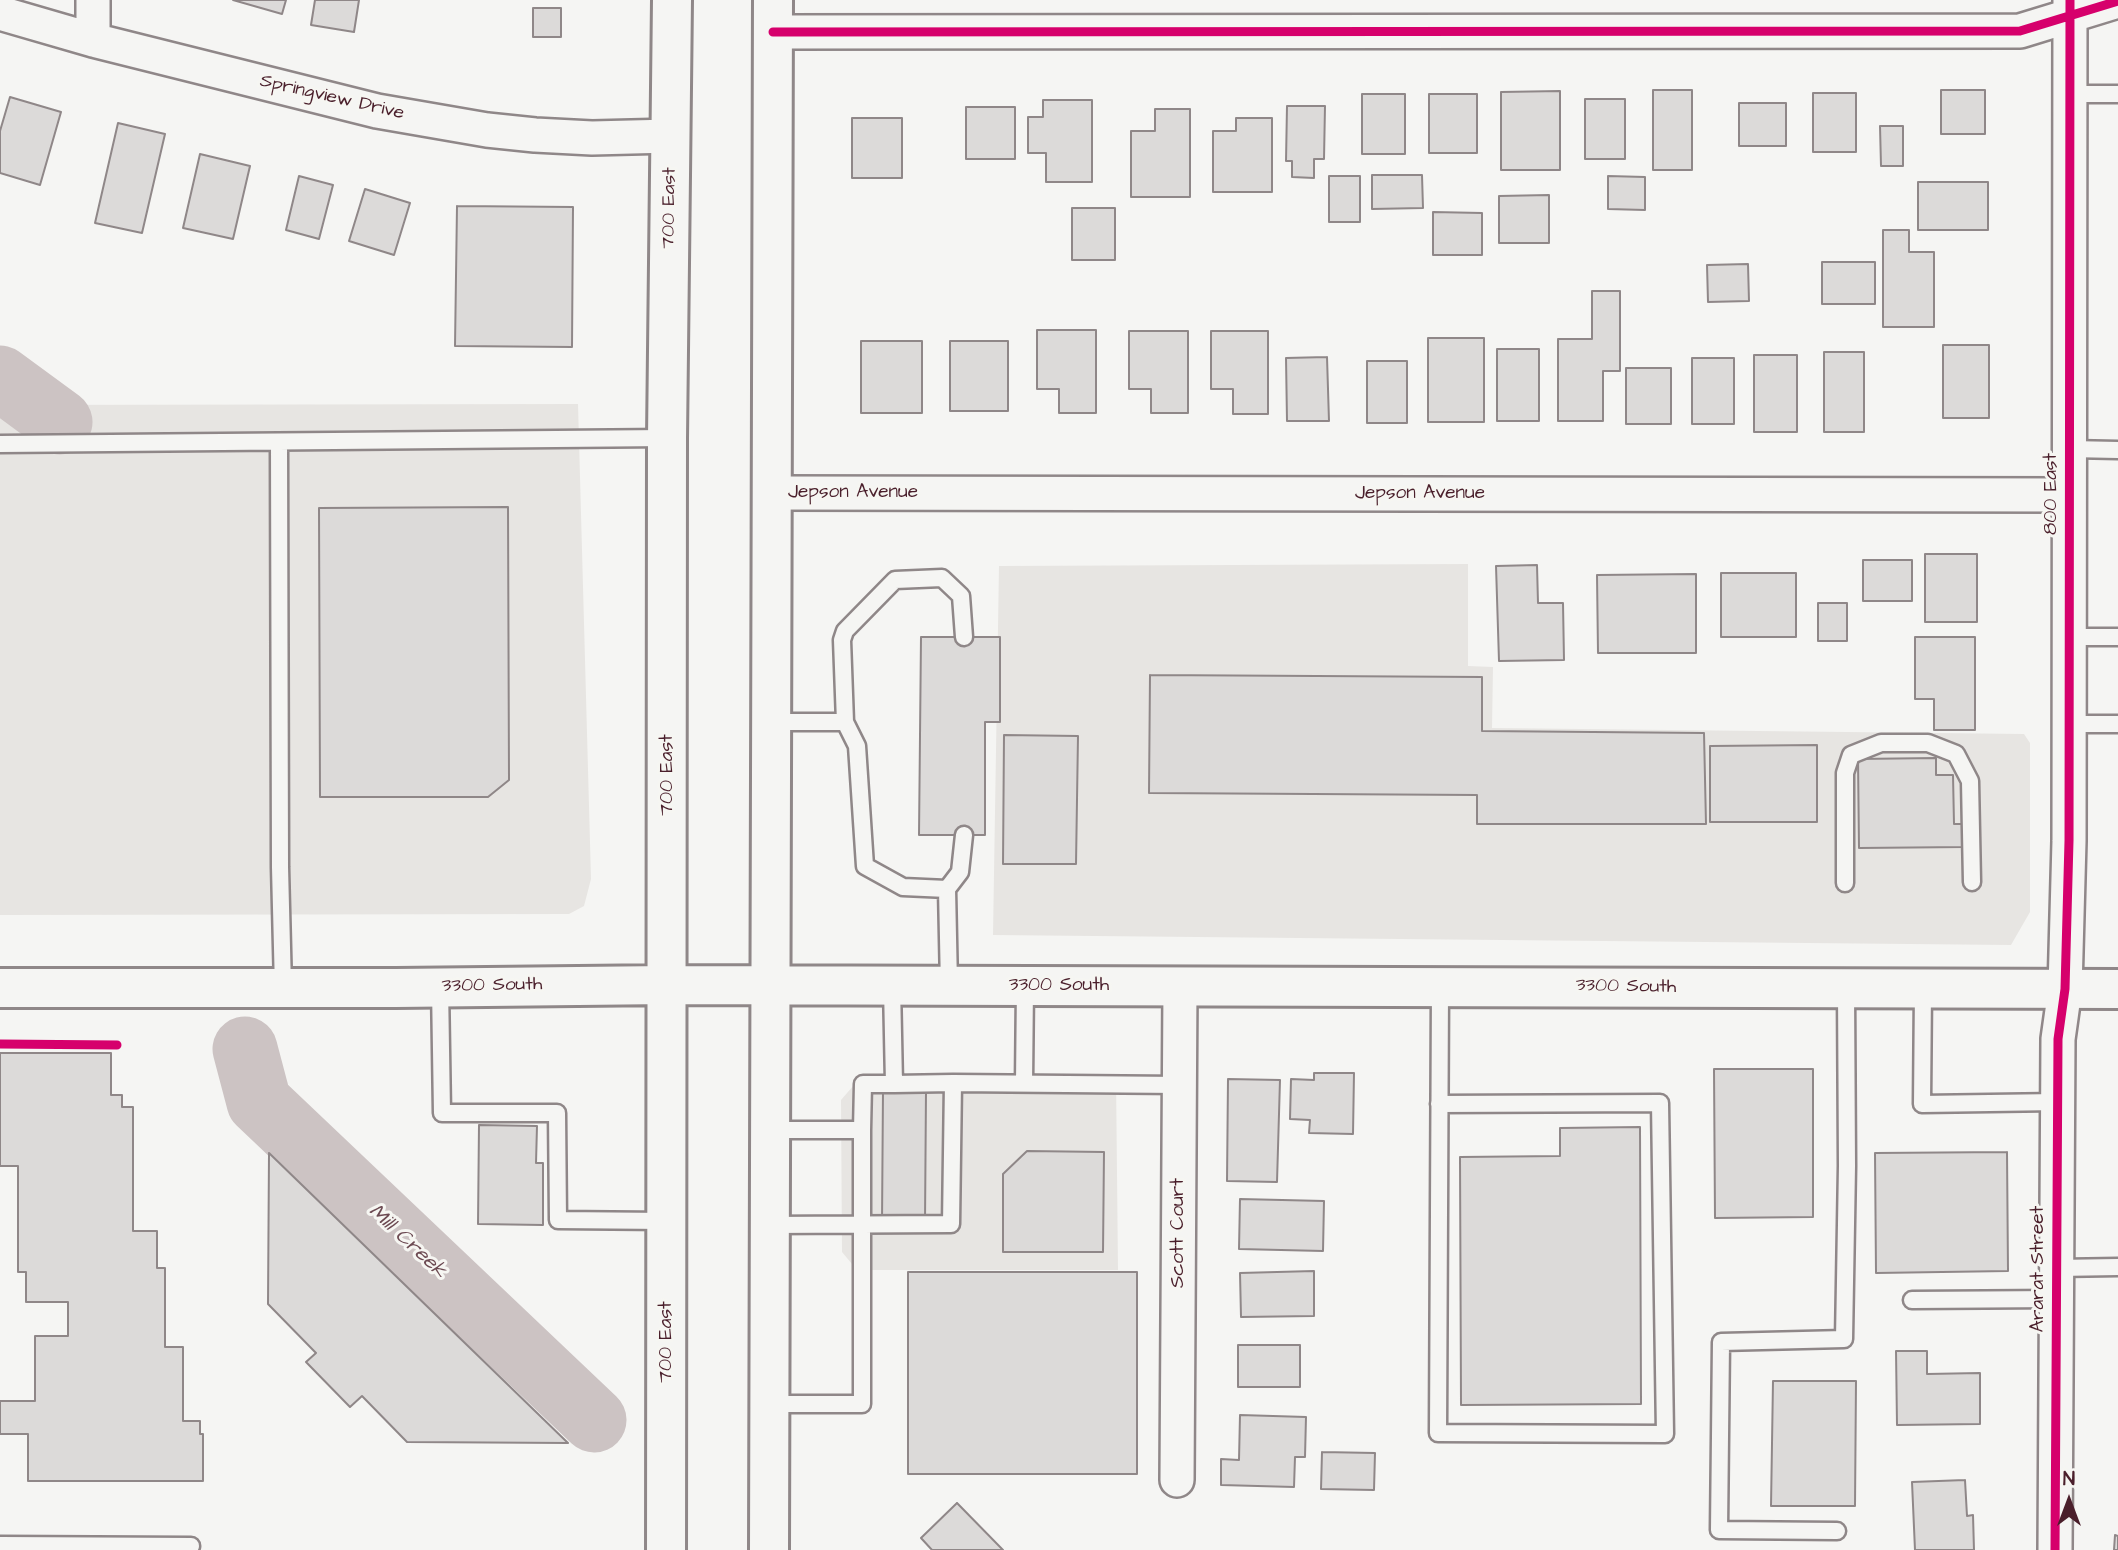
<!DOCTYPE html>
<style>
body{margin:0}
#map{position:relative;width:2118px;height:1550px;overflow:hidden;background:#f5f5f3;font-family:"Architects Daughter",sans-serif}
canvas{display:block}
.north{position:absolute;left:2034px;top:1466px;width:70px;height:70px;-webkit-text-stroke:5px #f6f6f2;paint-order:stroke;rotate:0deg;font-size:19px;font-weight:700;line-height:28px;text-align:center;color:#4a1f2b}
.north::after{content:'';display:block;margin:auto;width:24px;height:32px;background:#4a1f2b;clip-path:polygon(50% 0,100% 100%,50% 72%,0 100%)}
</style>
<div id="map">
<canvas width="2118" height="1550"></canvas>
<div class="north">N</div>
</div>
<script>
const ctx = document.querySelector('canvas').getContext('2d');
ctx.lineJoin = 'round';
function fillPath(path, color) {
  ctx.fillStyle = color;
  ctx.fill(path, 'evenodd');
}
function shape(rows) {
  const path = new Path2D();
  for (const r of rows) {
    path.moveTo(r[0], r[1]);
    for (let i = 2; i < r.length; i += 2) path.lineTo(r[i], r[i + 1]);
  }
  return path;
}
function strokePath(path, color, width, dash) {
  ctx.strokeStyle = color;
  ctx.lineWidth = width;
  ctx.lineCap = dash ? 'butt' : 'round';
  ctx.setLineDash(dash || []);
  ctx.stroke(path);
}
function drawText(font, color, halo, rows, align = 'center') {
  ctx.font = font + ' "Architects Daughter",sans-serif';
  ctx.lineWidth = 6;
  ctx.setLineDash([]);
  ctx.textBaseline = 'middle';
  ctx.strokeStyle = halo;
  ctx.fillStyle = color;
  for (const [text, x, y, turn = 0] of rows) {
    ctx.save();
    ctx.translate(x, y);
    ctx.rotate((+turn || 0) * Math.PI / 180);
    ctx.textAlign = isNaN(turn) ? turn : align;
    if (halo) ctx.strokeText(text, 0, 0);
    ctx.fillText(text, 0, 0);
    ctx.restore();
  }
}
fillPath(shape([
 [578,404,591,879,584,906,569,914,0,915,0,405],
 [1468,564,1468,666,1493,667,1492,728,2024,734,2030,743,2030,912,2011,945,993,935,999,566],
 [1116,1077,1118,1270,857,1270,842,1252,841,1100,860,1078]
]), '#e7e5e2');
strokePath(shape([
 [0,378,60,422],
 [245,1049,259,1102,594,1420]
]), '#ccc3c3', 65);
const building = shape([
 [233,0,286,0,282,14,233,0],
 [315,0,359,0,354,32,311,25,315,0],
 [533,8,561,8,561,37,533,37,533,8],
 [1653,90,1692,90,1692,170,1653,170,1653,90],
 [1941,90,1985,90,1985,134,1941,134,1941,90],
 [1560,91,1560,170,1501,170,1501,92,1560,91],
 [1813,93,1856,93,1856,152,1813,152,1813,93],
 [1362,94,1405,94,1405,154,1362,154,1362,94],
 [1429,94,1477,94,1477,153,1429,153,1429,94],
 [10,97,61,112,40,185,0,173,0,131,10,97],
 [1585,99,1625,99,1625,159,1585,159,1585,99],
 [1043,100,1092,100,1092,182,1046,182,1046,153,1028,153,1028,117,1043,117,1043,100],
 [1739,103,1786,103,1786,146,1739,146,1739,103],
 [1287,106,1325,106,1324,159,1314,159,1314,178,1292,177,1292,161,1286,161,1287,106],
 [966,107,1015,107,1015,159,966,159,966,107],
 [1155,109,1190,109,1190,197,1131,197,1131,131,1155,131,1155,109],
 [852,118,902,118,902,178,852,178,852,118],
 [1236,118,1272,118,1272,192,1213,192,1213,131,1236,131,1236,118],
 [118,123,165,134,142,233,95,223,118,123],
 [1880,126,1903,126,1903,166,1881,166,1880,126],
 [200,154,250,166,233,239,183,228,200,154],
 [1372,175,1422,175,1423,208,1372,209,1372,175],
 [299,176,333,185,319,239,286,230,299,176],
 [1329,176,1360,176,1360,222,1329,222,1329,176],
 [1608,176,1645,177,1645,210,1608,209,1608,176],
 [1918,182,1988,182,1988,230,1918,230,1918,182],
 [365,189,410,203,394,255,349,241,365,189],
 [1549,195,1549,243,1499,243,1499,196,1549,195],
 [457,206,573,207,572,347,455,346,457,206],
 [1072,208,1115,208,1115,260,1072,260,1072,208],
 [1433,212,1482,213,1482,255,1433,255,1433,212],
 [1883,230,1909,230,1909,252,1934,252,1934,327,1883,327,1883,230],
 [1822,262,1875,262,1875,304,1822,304,1822,262],
 [1748,264,1749,301,1708,302,1707,265,1748,264],
 [1592,291,1620,291,1620,371,1603,371,1603,421,1558,421,1558,339,1592,339,1592,291],
 [1037,330,1096,330,1096,413,1059,413,1059,389,1037,389,1037,330],
 [1129,331,1188,331,1188,413,1151,413,1151,389,1129,389,1129,331],
 [1211,331,1268,331,1268,414,1233,414,1233,389,1211,389,1211,331],
 [1428,338,1484,338,1484,422,1428,422,1428,338],
 [861,341,922,341,922,413,861,413,861,341],
 [950,341,1008,341,1008,411,950,411,950,341],
 [1943,345,1989,345,1989,418,1943,418,1943,345],
 [1497,349,1539,349,1539,421,1497,421,1497,349],
 [1824,352,1864,352,1864,432,1824,432,1824,352],
 [1754,355,1797,355,1797,432,1754,432,1754,355],
 [1327,357,1329,421,1287,421,1286,358,1327,357],
 [1692,358,1734,358,1734,424,1692,424,1692,358],
 [1367,361,1407,361,1407,423,1367,423,1367,361],
 [1626,368,1671,368,1671,424,1626,424,1626,368],
 [508,507,509,780,488,797,320,797,319,508,508,507],
 [1925,554,1977,554,1977,622,1925,622,1925,554],
 [1863,560,1912,560,1912,601,1863,601,1863,560],
 [1537,565,1538,603,1563,603,1564,660,1499,661,1496,566,1537,565],
 [1721,573,1796,573,1796,637,1721,637,1721,573],
 [1696,574,1696,653,1598,653,1597,575,1696,574],
 [1818,603,1847,603,1847,641,1818,641,1818,603],
 [921,637,1000,637,1000,722,985,722,985,835,919,835,921,637],
 [1915,637,1975,637,1975,730,1934,730,1934,699,1915,699,1915,637],
 [1150,675,1482,677,1482,731,1704,733,1706,824,1477,824,1477,795,1149,793,1150,675],
 [1004,735,1078,736,1076,864,1003,864,1004,735],
 [1817,745,1817,822,1710,822,1710,746,1817,745],
 [1936,758,1936,775,1953,775,1954,824,1965,824,1965,847,1859,848,1858,759,1936,758],
 [0,1053,111,1053,111,1095,122,1095,122,1107,133,1107,133,1231,157,1231,157,1268,165,1268,165,1347,183,1347,183,1421,200,1421,200,1434,203,1434,203,1481,28,1481,28,1434,0,1434,0,1401,35,1401,35,1336,68,1336,68,1302,26,1302,26,1272,18,1272,18,1166,0,1166,0,1053],
 [1714,1069,1813,1069,1813,1217,1715,1218,1714,1069],
 [1314,1073,1354,1073,1353,1134,1309,1133,1310,1120,1290,1119,1291,1079,1314,1080,1314,1073],
 [1228,1079,1280,1080,1277,1182,1227,1181,1228,1079],
 [883,1090,926,1091,925,1222,882,1222,883,1090],
 [479,1125,537,1126,536,1163,543,1163,543,1225,478,1224,479,1125],
 [1640,1127,1641,1404,1461,1405,1460,1157,1560,1156,1560,1128,1640,1127],
 [1027,1151,1104,1152,1103,1252,1003,1252,1003,1174,1027,1151],
 [2007,1152,2008,1271,1876,1273,1875,1153,2007,1152],
 [269,1153,568,1443,407,1442,362,1396,350,1407,306,1362,316,1353,268,1304,269,1153],
 [1240,1199,1324,1201,1323,1251,1239,1249,1240,1199],
 [1314,1271,1314,1316,1241,1317,1240,1273,1314,1271],
 [908,1272,1137,1272,1137,1474,908,1474,908,1272],
 [1238,1345,1300,1345,1300,1387,1238,1387,1238,1345],
 [1896,1351,1927,1351,1927,1374,1980,1373,1980,1424,1897,1425,1896,1351],
 [1773,1381,1856,1381,1855,1506,1771,1506,1773,1381],
 [1240,1415,1306,1417,1305,1457,1295,1457,1294,1487,1221,1485,1221,1459,1239,1460,1240,1415],
 [1322,1452,1375,1453,1374,1490,1321,1489,1322,1452],
 [1965,1480,1967,1516,1973,1515,1974,1550,1915,1550,1912,1482,1965,1480],
 [957,1503,1003,1550,932,1550,921,1538,957,1503],
 [2115,1535,2118,1536,2118,1550,2114,1550,2115,1535]
]);
fillPath(building, '#dcdad9');
strokePath(building, '#8f8788', 2);
const lane = shape([
 [2070,94,2118,94],
 [279,442,280,867,283,988],
 [0,444,667,438],
 [2070,449,2118,450],
 [2069,637,2118,637],
 [771,722,845,722],
 [2069,724,2118,724],
 [964,835,960,872,947,889,903,887,865,866,857,746,845,722,842,640,845,631,895,580,942,578,961,596,964,637],
 [1845,883,1845,773,1851,755,1881,743,1928,743,1956,754,1970,781,1972,882],
 [947,889,949,986],
 [440,986,442,1113,557,1113,558,1220,666,1221],
 [1923,989,1922,1104,2058,1102],
 [1024,1083,1025,986],
 [894,1084,953,1083],
 [1439,1104,1660,1103,1665,1434,1438,1433,1440,988],
 [770,1130,862,1130,863,1084,894,1084,892,986],
 [770,1225,951,1224,953,1083,1180,1085],
 [2057,1268,2118,1267],
 [1912,1300,2057,1299],
 [769,1404,862,1404,862,1130],
 [1837,1531,1719,1530,1721,1342,1844,1339,1847,1166,1846,989],
 [0,1545,191,1546]
]);
const street = shape([
 [0,13,93,40,377,111,487,130,535,135,592,138,671,136],
 [773,32,2020,31,2118,1],
 [93,40,93,0],
 [772,493,2069,495],
 [1177,1480,1180,986],
 [2055,1550,2058,1039,2065,989,2069,841,2070,0]
]);
const primary = shape([
 [0,988,396,988,668,985,2118,989],
 [666,1550,667,438,672,0],
 [769,1550,773,0]
]);
strokePath(lane, '#8f8788', 21);
strokePath(street, '#8f8788', 38);
strokePath(primary, '#8f8788', 44);
strokePath(lane, '#f5f5f3', 16);
strokePath(street, '#f5f5f3', 33);
strokePath(primary, '#f5f5f3', 38);
strokePath(shape([
 [773,32,2020,31,2118,1],
 [0,1044,117,1045],
 [2055,1550,2058,1039,2065,989,2069,841,2070,0]
]), '#d6006c', 9);
drawText('19px', '#4a1f2b', '#f6f6f2', [
 ["Springview Drive",332,98,13],
 ["700 East",670,208,-89],
 ["Jepson Avenue",853,493],
 ["Jepson Avenue",1420,494],
 ["800 East",2052,494,-90],
 ["700 East",668,775,-90],
 ["3300 South",492,986,-1],
 ["3300 South",1059,986],
 ["3300 South",1626,987,1],
 ["Scott Court",1179,1233,-90],
 ["Ararat Street",2039,1269,-90],
 ["700 East",667,1342,-90]
]);
drawText('italic 21px', '#6c4a52', '#f6f6f2', [
 ["Mill Creek",407,1242,43]
]);
</script>
